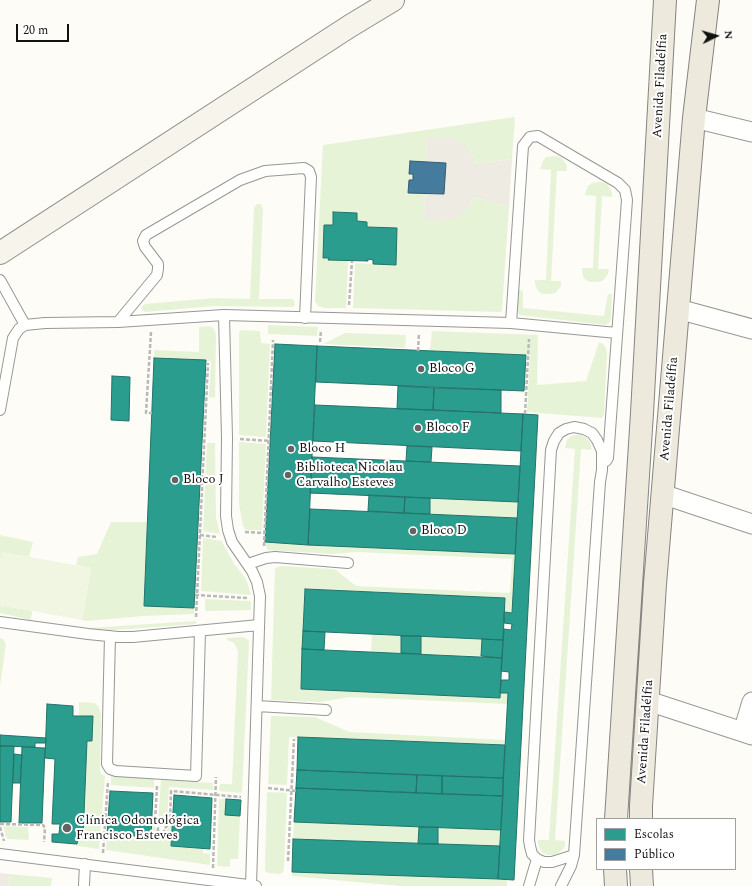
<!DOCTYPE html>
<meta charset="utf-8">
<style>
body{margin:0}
#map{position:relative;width:752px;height:886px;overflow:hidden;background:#fdfcf7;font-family:Spectral,serif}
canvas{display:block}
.legend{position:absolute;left:596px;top:818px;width:140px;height:52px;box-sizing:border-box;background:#fff;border:1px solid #a0a0a0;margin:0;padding:5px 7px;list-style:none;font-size:12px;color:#111}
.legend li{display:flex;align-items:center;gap:8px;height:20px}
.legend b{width:20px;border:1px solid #a0a0a0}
.north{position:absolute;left:696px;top:16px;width:40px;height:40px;-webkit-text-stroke:3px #fff;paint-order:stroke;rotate:85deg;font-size:11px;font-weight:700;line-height:16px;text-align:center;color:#111}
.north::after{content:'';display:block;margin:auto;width:14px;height:18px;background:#111;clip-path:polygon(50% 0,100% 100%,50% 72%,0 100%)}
.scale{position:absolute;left:16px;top:24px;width:53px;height:18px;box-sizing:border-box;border:2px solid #111;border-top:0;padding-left:5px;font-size:12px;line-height:14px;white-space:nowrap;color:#111;-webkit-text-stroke:3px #fff;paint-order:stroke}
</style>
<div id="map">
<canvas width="752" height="886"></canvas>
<ul class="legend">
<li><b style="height:11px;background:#2a9d8f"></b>Escolas</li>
<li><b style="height:11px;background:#457b9d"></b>Público</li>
</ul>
<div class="north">N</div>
<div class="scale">20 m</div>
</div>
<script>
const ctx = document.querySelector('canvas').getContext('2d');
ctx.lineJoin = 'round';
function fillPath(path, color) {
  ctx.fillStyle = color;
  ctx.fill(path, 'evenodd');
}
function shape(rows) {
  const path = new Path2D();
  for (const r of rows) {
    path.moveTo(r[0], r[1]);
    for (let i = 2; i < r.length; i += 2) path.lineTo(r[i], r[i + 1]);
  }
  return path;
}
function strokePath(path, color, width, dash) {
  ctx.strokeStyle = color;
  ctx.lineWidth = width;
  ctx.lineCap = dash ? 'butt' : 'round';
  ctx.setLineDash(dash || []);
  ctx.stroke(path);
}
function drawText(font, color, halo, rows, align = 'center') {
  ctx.font = font + ' Spectral,serif';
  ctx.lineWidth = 4;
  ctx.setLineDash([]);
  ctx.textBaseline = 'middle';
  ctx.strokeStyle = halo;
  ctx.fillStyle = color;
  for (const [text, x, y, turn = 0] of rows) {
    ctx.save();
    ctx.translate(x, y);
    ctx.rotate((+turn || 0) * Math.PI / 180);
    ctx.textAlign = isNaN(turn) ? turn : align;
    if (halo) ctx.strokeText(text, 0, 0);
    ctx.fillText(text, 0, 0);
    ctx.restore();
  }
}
fillPath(shape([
 [515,117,512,159,476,164,471,152,427,137,426,162,413,174,413,180,409,180,409,193,425,193,424,219,468,209,474,197,509,207,502,311,499,312,353,308,355,263,395,265,367,227,367,222,357,221,357,213,333,212,333,225,324,225,323,258,329,258,329,260,348,261,346,308,324,308,318,306,315,301,323,145],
 [552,156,557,156,562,158,565,162,567,166,567,171,557,171,551,281,561,281,561,286,558,290,555,293,550,294,545,294,540,293,537,289,535,284,535,280,546,280,551,170,540,169,543,161,546,157],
 [597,182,602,182,607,184,610,188,612,192,612,197,602,196,598,269,609,269,608,274,605,278,602,281,597,282,591,282,587,281,583,277,582,268,593,268,596,196,585,195,586,191,588,186,592,183],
 [257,204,261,204,263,209,259,299,292,299,294,301,295,305,293,307,215,306,145,312,142,310,141,307,145,304,214,298,250,299,254,208],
 [519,290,523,291,523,308,604,316,608,294,612,294,611,319,609,323,605,325,519,315,517,311],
 [268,325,318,327,317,336,268,334],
 [210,326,214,329,216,334,215,398,209,397,211,361,154,358,154,350,199,352,199,327],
 [241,330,260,331,261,343,270,344,266,437,239,435,239,333],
 [432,331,538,335,537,385,586,381,599,342,603,344,606,348,607,353,604,415,602,418,527,412,530,355,430,351],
 [345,333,406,335,405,348,323,344],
 [576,435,581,435,586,437,589,441,591,445,591,450,581,449,555,840,565,841,565,846,562,850,558,853,554,855,548,855,543,853,540,849,538,844,538,840,549,840,575,449,565,448,567,440,571,436],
 [239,442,266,444,262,530,246,530,243,526,239,504],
 [207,443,215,443,216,517,220,534,203,531],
 [430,498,518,502,517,518,430,514],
 [111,522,147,522,144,606,194,608,194,614,144,616,86,621,82,620,91,568,76,565,78,557,97,554],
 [0,535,33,542,29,557,2,552,0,562],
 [203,538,222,541,224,546,235,565,246,579,248,585,251,595,201,591],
 [265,542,515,554,512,613,504,612,505,598,305,589,301,689,499,698,500,693,508,693,507,704,350,697,320,702,271,700,275,568,281,566,331,569,336,570,356,586,510,593,512,559,357,552,333,554,267,550],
 [205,599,251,601,251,610,205,611],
 [0,605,32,611,31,620,0,613],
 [196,621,196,624,101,631,89,630,89,628],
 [372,634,401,636,401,653,371,652],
 [421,636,482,639,481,656,421,654],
 [243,637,247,639,249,642,242,793,219,791,220,784,232,784,238,651,234,643,227,640,227,638],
 [0,638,3,639,6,644,0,686],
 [79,702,94,703,98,706,100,710,101,715,100,771,101,774,105,776,99,849,52,842,77,844,87,741,92,741,93,717,79,716],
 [271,716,315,717,349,732,506,740,505,745,289,737,287,785,268,784],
 [111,776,154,779,154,788,111,785],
 [161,780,213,783,213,790,169,787,167,822,161,827,158,821],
 [267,792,287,793,284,868,283,872,280,874,268,873,265,871,265,867],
 [219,799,226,799,225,815,240,816,238,859,230,859,230,867,217,866],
 [294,822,419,827,418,844,293,839],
 [152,823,157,830,156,836,165,836,165,831,172,824,171,846,203,849,203,853,210,854,210,865,106,850,107,834,151,837],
 [3,826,28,827,29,840,8,839,6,837],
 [438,827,501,830,500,846,438,844],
 [292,872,507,879,507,886,400,886,292,876],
 [10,874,52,878,51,886,8,886]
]), '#e7f3d7');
fillPath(shape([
 [2,552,91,568,82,620,0,605,0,562]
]), '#f0f6e1');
fillPath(shape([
 [427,137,452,138,463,143,471,152,476,164,512,159,509,207,474,197,468,209,458,217,446,221,424,220,425,193,444,194,446,163,426,162],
 [0,873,10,874,8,886,0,886]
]), '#edebe2');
const schools = shape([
 [333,212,357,213,357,221,367,222,367,227,397,228,396,265,373,264,373,260,368,259,368,261,328,260,329,258,323,258,324,225,333,225,333,212],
 [275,344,317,346,308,545,265,542,275,344],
 [317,346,526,355,524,391,316,382,317,346],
 [154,358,206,360,194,608,144,606,154,358],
 [112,376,130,377,129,421,111,420,112,376],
 [398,386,434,388,433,410,397,409,398,386],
 [434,388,501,390,501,413,433,410,434,388],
 [315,405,523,414,521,451,313,441,315,405],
 [523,414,538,415,514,880,498,879,508,693,500,693,501,680,509,680,509,672,501,671,504,629,511,630,512,624,504,623,504,612,512,613,523,414],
 [407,446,432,447,431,462,406,461,407,446],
 [312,457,520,466,518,502,310,493,312,457],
 [369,495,405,497,404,513,368,511,369,495],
 [405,497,430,498,430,514,404,513,405,497],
 [310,509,517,518,515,554,308,545,310,509],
 [305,589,505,598,503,640,303,631,305,589],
 [303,631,325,632,324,650,302,649,303,631],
 [401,636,421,636,421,654,401,653,401,636],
 [482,639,503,640,502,658,481,656,482,639],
 [302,649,502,658,500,698,301,689,302,649],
 [47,704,73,706,73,716,93,716,92,741,87,741,83,838,78,838,77,844,52,842,52,834,59,834,60,824,52,824,55,759,45,758,47,704],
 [0,735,46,738,46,743,35,743,35,747,0,746,0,735],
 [298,737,505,745,503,778,297,770,298,737],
 [0,746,14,746,11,822,0,822,0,746],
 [22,747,45,748,42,823,19,823,22,747],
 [14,754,22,755,20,783,13,783,14,754],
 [297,770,417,775,416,793,296,788,297,770],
 [417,775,442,776,442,794,416,793,417,775],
 [442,776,503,778,503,796,442,794,442,776],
 [296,788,503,796,501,830,294,822,296,788],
 [110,791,153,793,151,837,107,834,110,791],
 [174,795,212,798,210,849,171,846,174,795],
 [226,799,241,800,240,816,225,815,226,799],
 [419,827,438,827,438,844,418,844,419,827],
 [293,839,500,846,498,879,292,872,293,839]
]);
fillPath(schools, '#2a9d8f');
strokePath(schools, '#227369', 1);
const public = shape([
 [410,161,446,163,444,194,408,193,409,180,413,180,413,174,409,174,410,161]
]);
fillPath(public, '#457b9d');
strokePath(public, '#355b73', 1);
const lane = shape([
 [0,280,25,325],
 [224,315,227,438,226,516,228,530,232,542,252,571,257,582,260,596,251,885],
 [118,322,157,275,158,269,158,264,145,247,143,241,146,235,240,180,265,171,304,168,309,171,311,177,305,318],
 [511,323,523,146,530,137,538,136,618,183,625,190,627,200,608,458,606,461],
 [0,410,13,338,19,329,25,325,45,323,118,322,224,315,511,323,617,333],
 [248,564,266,558,275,557,348,563],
 [0,622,88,634,118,637,133,637,259,625],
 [110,636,107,764,110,769,116,771,196,776,200,631],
 [257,706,326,710],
 [0,854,256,886],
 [84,885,85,864],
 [529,886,537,859],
 [561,886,571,866,574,855,600,482,602,470,602,451,597,440,592,433,584,429,574,427,566,429,559,433,554,441,551,450,529,840,530,846,532,854,537,859,544,862,552,862,574,855]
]);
const street = shape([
 [694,118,752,132],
 [678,309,752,329],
 [662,494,752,524],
 [648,701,752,735],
 [743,732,752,702]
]);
const secondary = shape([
 [0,253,350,26,393,0]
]);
const primary = shape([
 [616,819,642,413,665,0],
 [641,819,641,806,655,584,694,118,708,0],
 [615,869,616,886],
 [641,869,642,886]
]);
strokePath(lane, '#979795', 12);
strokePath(street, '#979795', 21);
strokePath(secondary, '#8e8d8b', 24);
strokePath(primary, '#858482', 24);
strokePath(shape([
 [349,305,352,261],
 [151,332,146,413,152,413],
 [320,342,321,330],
 [418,351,419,333],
 [525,414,529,339],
 [240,439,270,441],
 [245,532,264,533],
 [200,535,217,537],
 [264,546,273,340],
 [195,595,247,598],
 [196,617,208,363],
 [157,786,155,822,158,828,158,833,164,834,164,829,170,823,171,791,241,797],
 [268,788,296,791],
 [0,824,43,825,45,828,44,842],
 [0,827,4,841],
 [103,853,108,781],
 [288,861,294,739],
 [213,868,216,777]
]), '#b9b9b8', 2.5, [4, 2]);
strokePath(lane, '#fffffe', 10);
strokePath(street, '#fffffe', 19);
strokePath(secondary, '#f6f4eb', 22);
strokePath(primary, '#ede9dc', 22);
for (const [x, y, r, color] of [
 [421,369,4,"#646362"],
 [418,428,4,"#646362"],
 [291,449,4,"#646362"],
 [288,475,4,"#646362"],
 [175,480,4,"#646362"],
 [413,531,4,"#646362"],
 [67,828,5,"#646362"]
]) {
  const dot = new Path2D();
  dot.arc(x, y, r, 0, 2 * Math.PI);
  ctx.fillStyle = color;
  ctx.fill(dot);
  strokePath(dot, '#fff', 1.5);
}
drawText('13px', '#111', '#fff', [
 ["Avenida Filadélfia",661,86,-87],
 ["Avenida Filadélfia",670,409,-85],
 ["Avenida Filadélfia",646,732,-86]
]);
drawText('13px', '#111', '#fff', [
 ["Bloco G",429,369],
 ["Bloco F",426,428],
 ["Bloco H",299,449],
 ["Biblioteca Nicolau",296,468],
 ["Carvalho Esteves",296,483],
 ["Bloco J",183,480],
 ["Bloco D",421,531],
 ["Clínica Odontológica",76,821],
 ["Francisco Esteves",76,836]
], 'left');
</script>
